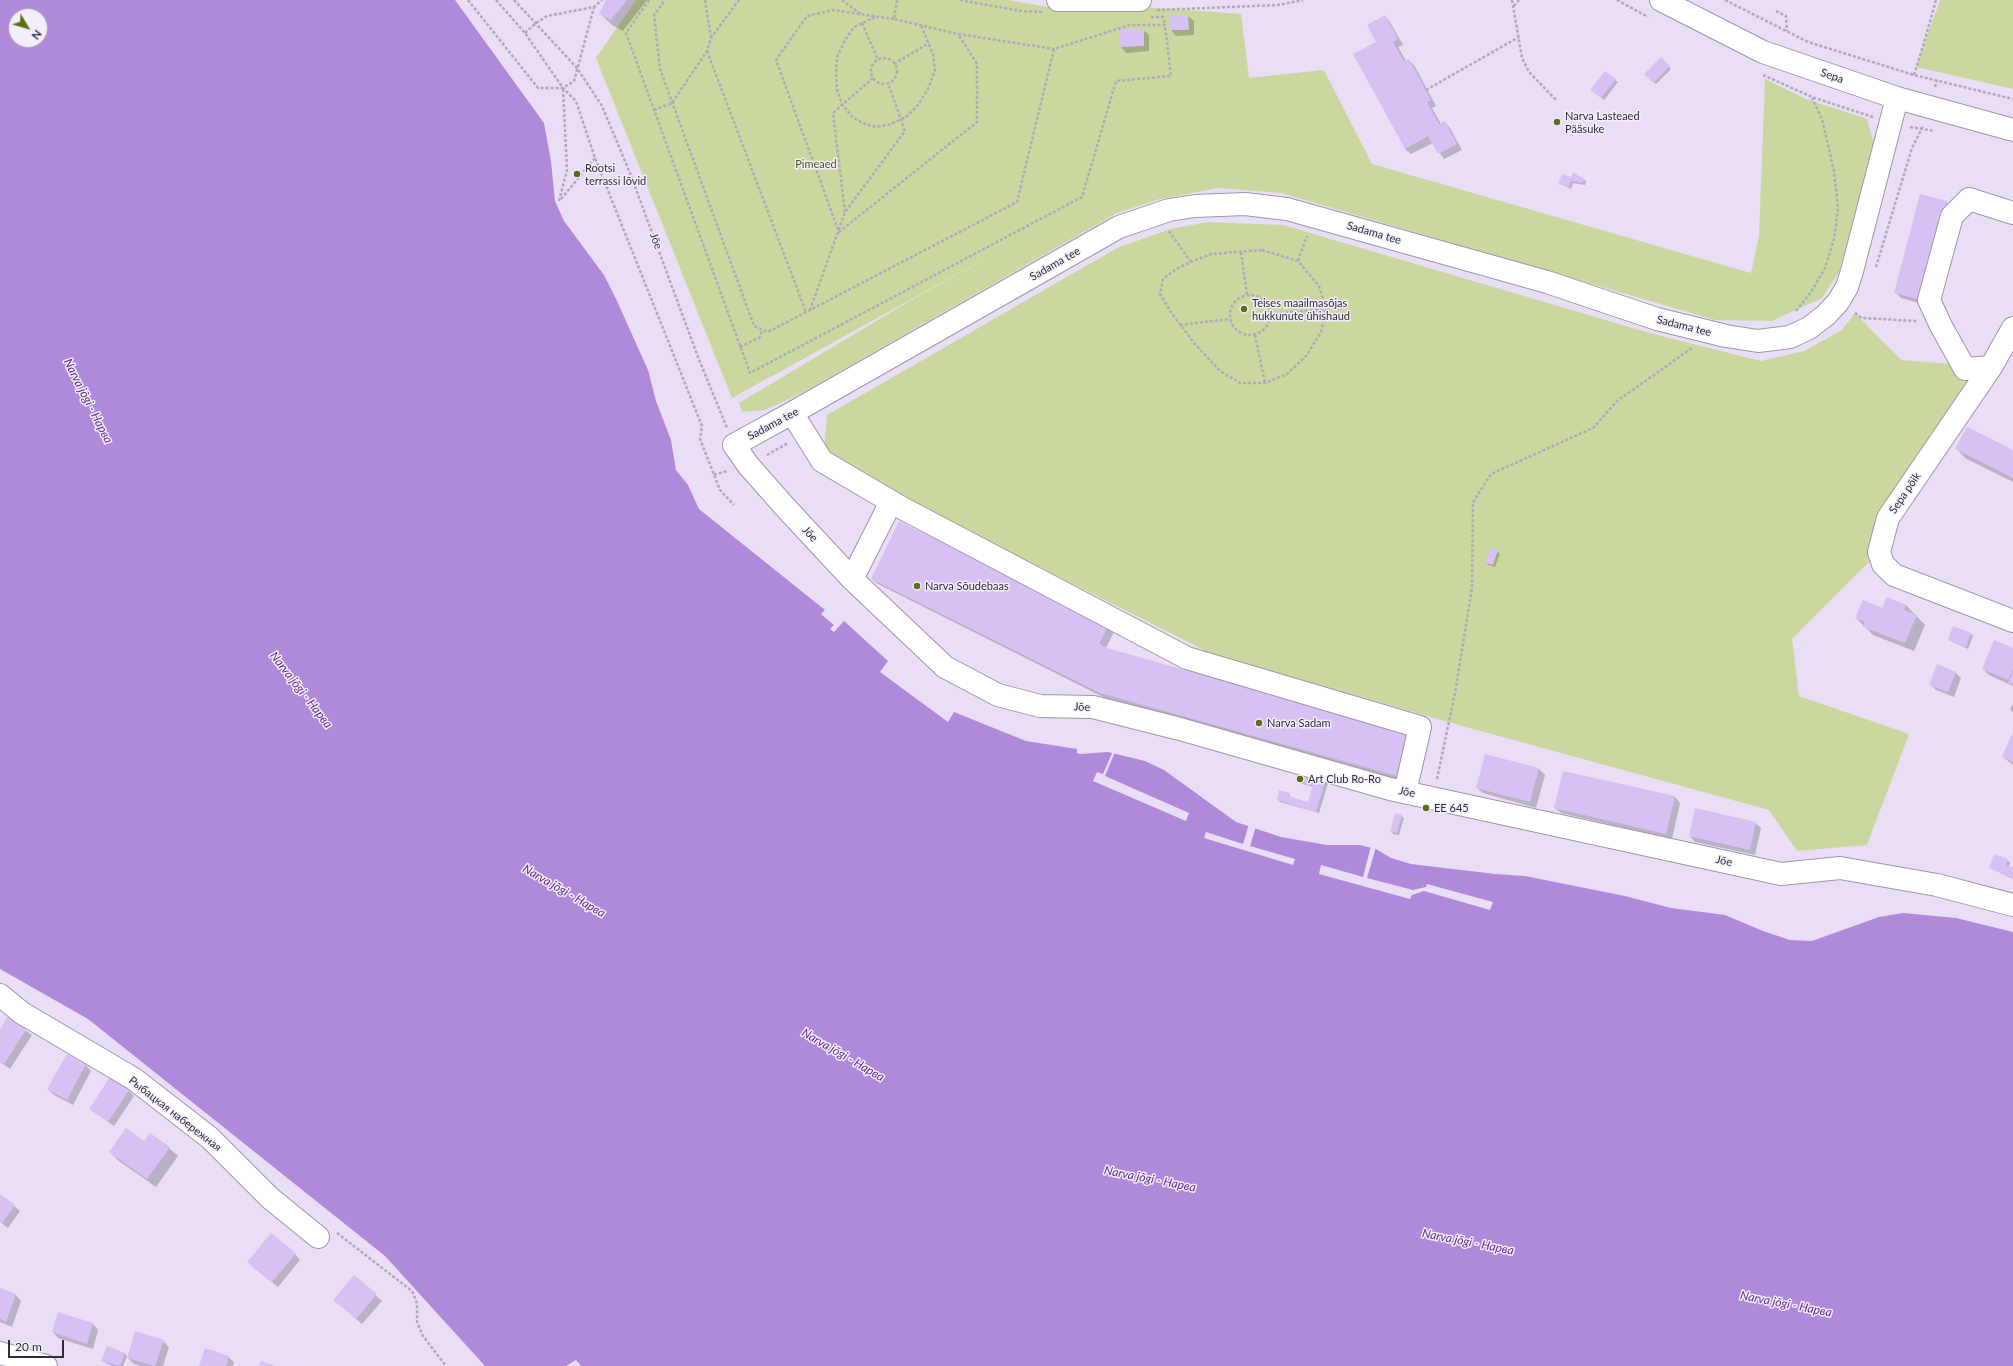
<!DOCTYPE html>
<meta charset="utf-8">
<style>
body{margin:0}
#map{position:relative;width:2013px;height:1366px;overflow:hidden;background:#e9def6;font-family:Lato,sans-serif}
canvas{display:block}
.north{position:absolute;left:8px;top:8px;width:40px;height:40px;box-sizing:border-box;background:#f4eefc;border:1px solid #a6a1ad;border-radius:50%;rotate:128deg;font-size:11px;font-weight:700;line-height:16px;text-align:center;color:#312d36}
.north::after{content:'';display:block;margin:auto;width:14px;height:18px;background:#5e6d18;clip-path:polygon(50% 0,100% 100%,50% 72%,0 100%)}
.scale{position:absolute;left:8px;top:1340px;width:56px;height:18px;box-sizing:border-box;border:2px solid #312d36;border-top:0;padding-left:5px;font-size:12px;line-height:14px;white-space:nowrap;color:#312d36;-webkit-text-stroke:3px #f4eefc;paint-order:stroke}
</style>
<div id="map">
<canvas width="2013" height="1366"></canvas>
<div class="north">N</div>
<div class="scale">20 m</div>
</div>
<script>
const ctx = document.querySelector('canvas').getContext('2d');
ctx.lineJoin = 'round';
function fillPath(path, color) {
  ctx.fillStyle = color;
  ctx.fill(path, 'evenodd');
}
function shape(rows) {
  const path = new Path2D();
  for (const r of rows) {
    if (r.length === 3) {
      path.moveTo(r[0] + r[2], r[1]);
      path.arc(r[0], r[1], r[2], 0, 2 * Math.PI);
      continue;
    }
    path.moveTo(r[0], r[1]);
    for (let i = 2; i < r.length; i += 2) path.lineTo(r[i], r[i + 1]);
  }
  return path;
}
function strokePath(path, color, width, dash) {
  ctx.strokeStyle = color;
  ctx.lineWidth = width;
  ctx.lineCap = dash ? 'butt' : 'round';
  ctx.setLineDash(dash || []);
  ctx.stroke(path);
}
function drawText(font, color, halo, rows, align = 'center') {
  ctx.font = font + ' Lato,sans-serif';
  ctx.lineWidth = 3;
  ctx.setLineDash([]);
  ctx.textBaseline = 'middle';
  ctx.strokeStyle = halo;
  ctx.fillStyle = color;
  for (const [text, x, y, turn = 0] of rows) {
    ctx.save();
    ctx.translate(x, y);
    ctx.rotate((+turn || 0) * Math.PI / 180);
    ctx.textAlign = isNaN(turn) ? turn : align;
    if (halo) ctx.strokeText(text, 0, 0);
    ctx.fillText(text, 0, 0);
    ctx.restore();
  }
}
fillPath(shape([
 [636,0,1008,0,1047,7,1103,4,1241,14,1249,78,1324,70,1372,164,1751,273,1759,235,1765,79,1806,99,1867,119,1874,144,1839,272,1822,298,1772,321,1715,320,1281,193,1218,188,1160,199,1117,213,804,392,765,410,742,412,739,403,908,302,1012,244,732,398,596,58],
 [1940,0,2013,0,2013,89,1916,67],
 [1209,222,1283,225,1653,334,1761,361,1804,351,1842,330,1855,313,1901,360,1991,367,1879,552,1792,639,1799,696,1909,734,1867,845,1797,851,1769,810,1448,722,1210,653,851,472,824,448,827,415,1119,247,1174,228]
]), '#cad89f');
fillPath(shape([
 [0,0,455,0,544,123,551,161,555,201,564,221,604,275,617,301,648,370,656,401,671,440,676,470,688,485,699,509,825,610,821,614,834,625,830,629,834,632,844,621,888,661,880,672,948,722,954,712,1026,741,1077,749,1077,753,1080,754,1108,752,1145,761,1164,770,1236,822,1281,837,1327,845,1360,845,1376,849,1391,858,1411,864,1495,874,1525,876,1625,896,1671,908,1725,915,1763,931,1790,940,1812,941,1879,917,1903,913,1956,918,2013,932,2013,1366,581,1366,576,1360,566,1366,485,1366,385,1256,88,1019,0,969],
 [16,16,40,16,40,40,16,40]
]), '#b189db');
fillPath(shape([
 [1113,751,1115,752,1105,776,1189,813,1186,821,1093,781,1097,772,1103,774],
 [1249,824,1256,826,1250,846,1295,859,1293,865,1204,838,1206,832,1243,844],
 [1371,846,1376,847,1367,878,1413,890,1426,887,1427,884,1493,902,1490,910,1424,891,1412,895,1410,899,1319,874,1321,865,1363,877]
]), '#e9def6');
fillPath(shape([
 [607,0,647,0,623,31,612,25,601,14],
 [1188,16,1194,21,1194,35,1176,36,1171,30],
 [1385,16,1390,22,1403,45,1398,47,1406,61,1408,60,1414,65,1436,106,1432,108,1441,124,1445,122,1450,128,1462,150,1444,159,1433,143,1411,154,1405,149,1377,42],
 [1120,30,1143,30,1149,35,1149,51,1126,53,1121,47],
 [1661,58,1671,69,1656,84,1645,74],
 [1615,80,1618,82,1604,100,1594,92],
 [1572,178,1584,179,1586,182,1585,185,1573,183,1571,189,1559,183],
 [1946,202,1952,208,1926,305,1901,298,1895,292],
 [1957,449,2013,451,2013,482,1965,458],
 [1497,551,1500,554,1495,567,1488,565,1486,562],
 [872,579,1108,626,1114,632,1106,648,1409,734,1403,781,1107,699,878,584],
 [1887,598,1906,605,1925,625,1914,651,1873,635,1856,618,1883,609],
 [1971,634,1973,636,1968,649,1949,640],
 [2013,649,2013,686,1989,675,1983,669],
 [1955,672,1961,678,1954,697,1936,690,1930,684],
 [2013,704,2013,712,2010,709],
 [2013,735,2013,765,2003,757],
 [1486,755,1539,769,1545,775,1536,808,1483,793,1477,788],
 [1563,772,1675,797,1680,803,1672,839,1561,813,1555,808],
 [1296,780,1325,780,1328,783,1319,813,1280,802,1278,800,1289,794,1291,798,1309,803,1314,787,1299,783],
 [1696,810,1755,823,1761,828,1755,855,1695,842,1690,836],
 [1401,816,1404,818,1399,835,1393,834,1391,831],
 [1995,855,2010,862,2009,867,2013,868,2013,879,1990,868],
 [8,1018,32,1035,10,1069,0,1062,0,1031],
 [67,1055,86,1065,91,1071,73,1105,54,1095,48,1089],
 [129,1091,134,1096,114,1126,90,1109],
 [169,1148,178,1156,156,1187,119,1161,110,1152],
 [0,1195,20,1211,8,1228,0,1222],
 [295,1254,300,1260,278,1287,254,1268],
 [354,1276,382,1301,362,1324,340,1305],
 [0,1289,16,1295,21,1301,12,1327,0,1322],
 [59,1314,93,1324,98,1330,93,1349,58,1338,53,1332],
 [163,1341,169,1347,163,1366,140,1366,134,1364,128,1358],
 [124,1353,127,1356,123,1366,112,1366,102,1361],
 [228,1357,234,1362,233,1366,200,1366]
]), '#0003');
fillPath(shape([
 [606,0,627,0,611,20,599,14],
 [1170,15,1188,15,1189,30,1170,30],
 [1385,15,1398,39,1393,42,1404,61,1409,59,1431,100,1427,102,1439,124,1445,121,1457,144,1438,154,1428,136,1405,149,1353,54,1376,42,1367,25],
 [1119,29,1144,29,1144,46,1120,47],
 [1661,57,1670,66,1653,83,1644,74],
 [1605,71,1616,79,1601,98,1590,90],
 [1573,172,1584,179,1583,183,1571,181,1569,187,1558,184,1562,174,1571,177],
 [1920,194,1947,201,1921,300,1894,293],
 [1967,427,2013,450,2013,478,1955,449],
 [899,521,1109,625,1099,644,1113,650,1409,733,1397,776,1100,693,871,579],
 [1490,548,1498,550,1493,565,1485,563],
 [1887,597,1906,605,1904,610,1917,615,1905,643,1863,627,1865,622,1855,618,1863,600,1882,608],
 [1953,626,1971,633,1966,647,1948,640],
 [1994,640,2013,648,2013,669,2008,680,1982,669],
 [1937,664,1956,672,1948,692,1929,685],
 [2013,671,2013,685,2008,683],
 [2013,732,2013,762,2002,757],
 [1485,754,1539,768,1530,802,1476,788],
 [1298,771,1326,779,1316,812,1277,800,1279,790,1290,793,1288,796,1308,802,1313,785,1295,780],
 [1563,771,1675,796,1666,834,1554,808],
 [1695,808,1756,822,1750,850,1689,836],
 [1395,813,1402,815,1397,833,1390,832],
 [1994,854,2008,859,2006,865,2013,867,2013,878,1989,868],
 [8,1016,27,1028,4,1064,0,1061,0,1029],
 [67,1054,86,1064,67,1100,47,1089],
 [110,1077,129,1090,108,1122,89,1109],
 [126,1128,144,1141,150,1133,170,1147,147,1179,109,1152],
 [0,1194,15,1205,2,1223,0,1222],
 [271,1233,296,1253,272,1282,247,1262],
 [354,1275,377,1294,356,1319,333,1300],
 [0,1288,16,1294,6,1322,0,1319],
 [58,1312,93,1323,87,1344,52,1332],
 [135,1331,164,1340,155,1366,127,1358],
 [107,1346,125,1353,120,1366,101,1361],
 [205,1348,229,1356,226,1366,199,1366],
 [261,1361,276,1366,259,1366]
]), '#d7c0f3');
const minor = shape([
 [1058,0,1140,0],
 [1661,0,1763,52,1897,98,2013,130],
 [1897,98,1852,271,1847,287,1838,302,1826,315,1809,328,1790,337,1758,341,1726,336,1657,319,1547,282,1287,209,1245,204,1195,206,1169,210,1119,227,792,413,734,445,748,465,785,507,852,579,945,667,998,695,1040,706,1093,707,1180,729,1390,789,1781,874,1840,868,1937,885,2013,905],
 [2013,328,1991,367,1888,518,1879,552,1883,564,1894,575,2013,621],
 [1991,367,1965,369,1941,326,1929,300,1952,216,1969,199,2013,213],
 [792,413,822,461,902,508,1187,658,1420,727,1405,792],
 [852,579,891,502],
 [0,995,22,1013,134,1079,210,1138,270,1198,318,1237],
 [0,1353,46,1366]
]);
strokePath(minor, '#9f96ac', 24);
strokePath(shape([
 [468,0,538,88,563,88,574,81,594,7],
 [496,0,525,33,563,88,576,101,595,158,702,426,700,439,720,490,734,505],
 [514,0,577,68,602,106,630,173,698,357,727,428],
 [649,0,626,33,750,373,1082,197,1116,81,1171,76,1165,25,1130,25,1054,49,1017,202,768,332,754,326,660,69,654,15,665,0],
 [705,0,711,37],
 [842,0,861,14],
 [897,0,894,19,958,34,1054,49],
 [960,0,1021,11,1042,12],
 [1512,0,1522,58,1529,72,1556,100],
 [1617,0,1648,17],
 [1725,0,1808,42,1914,75,2013,99],
 [1514,6,1519,0],
 [1157,10,1278,5,1303,0],
 [1776,11,1786,16,1787,31],
 [875,17,854,27,845,40,837,57,836,73,837,90,842,104,853,118,865,124,877,127,891,124,906,117,918,105,928,89,935,70,933,54,921,25],
 [1151,17,1163,17,1165,24],
 [894,19,833,10,807,16,776,60,839,232,977,122,977,64,958,34],
 [862,23,878,60],
 [525,33,536,23,547,16,594,7,602,0],
 [707,51,806,312],
 [884,71,13],
 [894,64,929,43],
 [1763,75,1812,97,1873,117],
 [1914,75,1926,36,1936,0],
 [1935,87,1937,80],
 [1426,90,1519,37],
 [654,110,672,103,707,51,711,38,739,0],
 [1910,127,1935,131],
 [561,199,595,158],
 [559,201,567,170,563,88],
 [845,212,833,113,873,78],
 [1169,231,1191,262],
 [1262,250,1298,261,1319,286,1326,309,1321,332,1306,356,1287,374,1265,383,1240,383,1220,371,1195,344,1172,314,1160,294,1163,279,1176,269,1191,262,1211,254,1262,250],
 [1241,252,1247,295],
 [1298,261,1307,236],
 [1876,267,1912,148,1923,126],
 [1250,315,20],
 [810,310,845,212,905,131,888,83],
 [1796,311,1811,292,1825,268,1834,239,1838,208,1834,171,1822,119,1812,98],
 [1855,313,1862,318,1917,321],
 [1270,314,1326,309],
 [1180,325,1230,319],
 [1255,335,1265,383],
 [740,347,760,337,762,330],
 [767,455,788,443],
 [714,475,727,471],
 [1437,779,1455,693,1472,588,1473,502,1491,474,1593,428,1617,401,1692,348],
 [337,1233,412,1291,417,1303,417,1322,423,1336,446,1366]
]), '#b2a9bc', 2.5, [3, 2]);
strokePath(minor, '#fff', 22);
for (const [x, y, r, color] of [
 [1557,122,4,"#5e6d18"],
 [577,174,4,"#5e6d18"],
 [1244,309,4,"#5e6d18"],
 [917,586,4,"#5e6d18"],
 [1259,723,4,"#5e6d18"],
 [1300,779,4,"#5e6d18"],
 [1426,808,4,"#5e6d18"]
]) {
  const dot = new Path2D();
  dot.arc(x, y, r, 0, 2 * Math.PI);
  ctx.fillStyle = color;
  ctx.fill(dot);
  strokePath(dot, '#f4eefc', 1.5);
}
drawText('11px', '#312d36', '#f4eefc', [
 ["Sepa",1832,76,19],
 ["Sadama tee",1374,233,16],
 ["Jõe",656,241,69],
 ["Sadama tee",1055,264,-30],
 ["Sadama tee",1684,326,14],
 ["Sadama tee",773,424,-28],
 ["Sepa põik",1905,493,-56],
 ["Jõe",810,534,47],
 ["Jõe",1082,707,2],
 ["Jõe",1407,792,11],
 ["Jõe",1724,861,12],
 ["Рыбацкая набережная",175,1114,38]
]);
drawText('11px', '#312d36', '#f4eefc', [
 ["Narva Lasteaed",1565,116],
 ["Pääsuke",1565,129],
 ["Rootsi",585,168],
 ["terrassi lõvid",585,181],
 ["Teises maailmasõjas",1252,303],
 ["hukkunute ühishaud",1252,316],
 ["Narva Sõudebaas",925,586],
 ["Narva Sadam",1267,723],
 ["Art Club Ro-Ro",1308,779],
 ["EE 645",1434,808]
], 'left');
drawText('11px', '#4c5914', '#f4eefc', [
 ["Pimeaed",816,164]
]);
drawText('italic 12px', '#5f2b8a', '#f4eefc', [
 ["Narva jõgi - Нарва",88,401,63],
 ["Narva jõgi - Нарва",301,690,52],
 ["Narva jõgi - Нарва",564,891,30],
 ["Narva jõgi - Нарва",843,1055,30],
 ["Narva jõgi - Нарва",1150,1179,11],
 ["Narva jõgi - Нарва",1468,1242,11],
 ["Narva jõgi - Нарва",1786,1304,11]
]);
</script>
